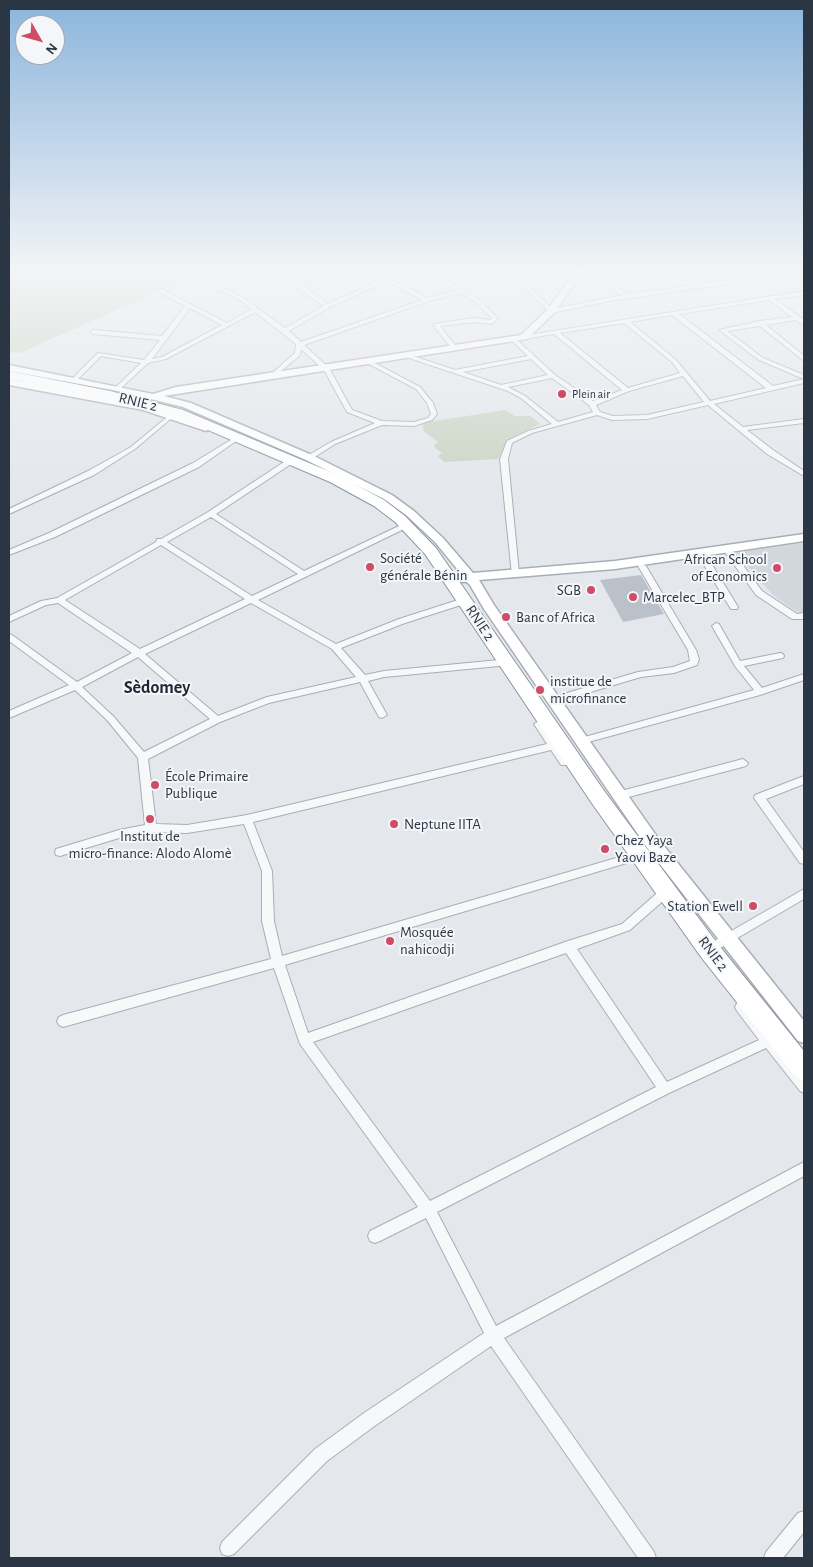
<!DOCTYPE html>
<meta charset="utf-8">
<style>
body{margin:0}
#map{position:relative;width:813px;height:1567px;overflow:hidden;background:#e4e7ec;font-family:"Alegreya Sans",sans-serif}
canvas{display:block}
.frame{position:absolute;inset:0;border:10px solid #2b3644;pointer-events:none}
.north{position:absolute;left:15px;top:15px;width:50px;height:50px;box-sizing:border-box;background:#f4f6f9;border:1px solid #a4a9b1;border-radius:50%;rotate:128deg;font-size:14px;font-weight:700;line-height:20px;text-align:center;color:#2b3644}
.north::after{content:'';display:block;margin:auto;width:18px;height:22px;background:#ce4c66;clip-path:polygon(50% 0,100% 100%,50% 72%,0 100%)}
</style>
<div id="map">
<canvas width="813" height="1567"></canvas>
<div class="frame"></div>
<div class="north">N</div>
</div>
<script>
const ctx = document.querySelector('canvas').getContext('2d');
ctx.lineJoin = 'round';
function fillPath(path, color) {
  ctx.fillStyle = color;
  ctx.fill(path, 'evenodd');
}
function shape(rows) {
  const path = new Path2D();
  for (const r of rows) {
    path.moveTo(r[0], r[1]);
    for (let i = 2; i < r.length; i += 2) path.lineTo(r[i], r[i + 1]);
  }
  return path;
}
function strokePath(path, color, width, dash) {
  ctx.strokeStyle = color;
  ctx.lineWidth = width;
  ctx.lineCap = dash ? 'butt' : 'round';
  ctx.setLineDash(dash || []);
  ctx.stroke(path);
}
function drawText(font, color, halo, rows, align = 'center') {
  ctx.font = font + ' "Alegreya Sans",sans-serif';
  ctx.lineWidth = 4;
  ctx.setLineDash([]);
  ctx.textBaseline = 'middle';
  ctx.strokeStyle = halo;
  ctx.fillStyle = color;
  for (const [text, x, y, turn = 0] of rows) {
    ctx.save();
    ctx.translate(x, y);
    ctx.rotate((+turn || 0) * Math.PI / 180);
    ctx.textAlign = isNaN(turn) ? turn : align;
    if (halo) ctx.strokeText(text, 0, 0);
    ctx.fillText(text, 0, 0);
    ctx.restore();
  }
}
fillPath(shape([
 [804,543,804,613,803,613,795,611,773,595,736,553]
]), '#d2d6dd');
fillPath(shape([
 [9,273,200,273,20,353,9,352],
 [505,410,515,416,531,416,540,424,510,438,498,459,444,462,438,456,442,453,433,446,438,442,424,431,422,423]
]), '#cad5c5');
fillPath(shape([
 [641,575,664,614,623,622,600,580]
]), '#bbc1c9');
const street = shape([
 [270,273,277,273,302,285,331,278,331,280,305,287,328,304,382,279,372,273,379,273,387,277,396,273,403,273,391,279,428,298,457,291,428,273,434,273,439,276,483,273,480,275,444,278,478,299,498,318,492,324,474,322,440,326,458,349,453,350,434,326,434,324,474,318,490,320,492,318,474,301,460,293,429,301,304,345,329,368,352,410,382,421,414,422,428,418,431,414,427,403,416,389,367,363,366,362,369,360,420,387,433,403,437,414,432,420,414,426,382,425,335,444,310,460,306,458,307,456,331,442,375,423,347,412,324,370,301,349,300,355,273,378,269,378,269,376,295,353,296,344,255,312,166,359,148,363,120,389,115,388,141,363,101,356,76,381,71,380,98,353,144,360,160,340,93,334,90,332,93,330,162,336,185,306,157,291,157,289,161,289,227,323,252,309,238,299,200,281,200,279,204,279,242,297,285,328,324,306,297,288,295,285,270,273],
 [387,281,422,300,301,342,289,331,330,307,387,281],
 [190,308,222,325,162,357,152,359,190,308],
 [508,273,514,273,552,309,623,295,583,273,589,273,629,294,780,273,786,273,804,286,804,291,783,276,610,301,551,313,508,273],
 [804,291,804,295,775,299,804,320,804,325,796,320,766,325,804,356,804,361,760,326,727,331,763,358,804,375,804,379,759,360,719,330,760,321,792,317,769,300,679,314,773,386,804,379,804,383,714,404,743,427,804,419,804,423,747,430,773,450,804,471,804,476,767,454,708,405,647,419,612,420,597,415,532,433,512,443,508,459,519,573,515,576,512,575,500,459,507,441,528,431,552,424,521,398,508,391,406,357,406,355,410,355,455,370,528,356,510,339,515,338,555,375,593,401,622,390,554,334,524,339,522,338,522,336,804,291],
 [672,315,766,388,710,401,676,360,630,322,672,315],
 [624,323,672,362,680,373,628,388,560,333,624,323],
 [531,359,548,375,501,385,463,372,531,359],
 [683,376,704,402,647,415,613,416,600,412,596,405,629,391,683,376],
 [552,378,589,405,593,412,558,422,525,396,508,387,552,378],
 [172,413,175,415,174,416,135,449,94,475,9,514,9,509,88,471,131,447,172,413],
 [234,438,239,439,199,467,55,537,9,555,9,550,49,533,193,463,234,438],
 [287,460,294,462,216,514,304,571,399,526,402,526,406,528,258,600,336,644,399,619,458,600,461,601,461,605,405,623,341,648,365,675,384,671,499,660,503,663,499,666,384,677,368,681,387,715,382,718,379,717,360,682,269,703,220,722,148,759,156,824,187,825,247,815,547,744,534,724,539,721,542,722,557,744,569,762,567,765,561,765,551,750,253,822,272,871,274,921,282,956,640,851,644,852,645,855,644,858,640,859,285,965,308,1033,568,941,622,924,656,894,660,892,664,894,666,897,664,900,630,930,577,949,667,1082,759,1040,737,1011,735,1007,737,1003,741,1002,745,1003,804,1077,804,1093,800,1091,766,1048,669,1093,437,1212,496,1326,804,1162,804,1176,504,1338,654,1552,656,1558,638,1558,491,1346,376,1425,327,1461,234,1554,228,1556,222,1554,220,1548,222,1542,315,1449,364,1413,484,1333,426,1218,380,1241,375,1243,370,1241,368,1236,370,1231,418,1207,300,1044,274,968,63,1027,59,1025,57,1021,59,1017,63,1015,271,959,262,921,262,871,244,824,187,833,151,832,119,838,60,856,56,855,55,852,56,849,119,830,145,825,138,758,107,720,75,690,9,718,9,711,69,685,9,641,9,634,12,635,77,682,132,653,58,603,46,605,9,622,9,616,41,601,57,598,156,542,157,539,161,539,208,512,287,460],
 [211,517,298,574,252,596,167,542,211,517],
 [161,545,245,599,140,649,65,600,161,545],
 [251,603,332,649,356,677,267,697,218,716,145,654,251,603],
 [138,657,210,719,144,752,113,716,82,687,138,657],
 [566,953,656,1087,430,1201,313,1042,566,953],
 [723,546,729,546,762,591,797,614,804,613,804,619,792,619,756,595,722,548,723,546],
 [700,555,706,555,738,607,737,609,731,609,699,557,700,555],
 [639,564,642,564,646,566,696,650,699,659,697,665,674,673,641,677,553,703,550,702,548,700,550,698,638,672,673,667,690,661,688,650,638,566,639,564],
 [716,623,719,624,740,661,780,653,783,654,784,656,783,658,744,666,762,688,804,674,804,680,760,695,581,744,578,743,576,741,581,738,754,690,735,666,712,626,716,623],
 [743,759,748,763,746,766,621,799,617,798,616,795,617,792,621,791,743,759],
 [804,776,804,784,766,799,804,852,804,864,800,863,754,798,755,795,804,776],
 [804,889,804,899,722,947,718,949,714,947,712,944,714,941,804,889],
 [804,1511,804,1532,783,1558,764,1558,766,1552,798,1513,804,1511]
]);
const secondary = shape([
 [574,273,582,273,554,313,527,339,164,396,191,403,314,456,392,495,414,511,443,538,473,573,615,561,804,534,804,541,615,569,479,580,494,605,660,841,804,1021,804,1043,798,1041,648,849,484,609,470,585,467,582,457,582,455,579,457,576,462,575,435,542,406,515,384,499,306,460,183,407,118,391,9,371,9,365,153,394,176,387,521,335,548,309,574,273],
 [9,379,145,404,211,428,206,431,143,410,9,385,9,379]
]);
const highway = shape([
 [9,371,110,391,183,410,340,476,384,500,405,516,436,548,605,792,717,943,804,1051,804,1080,796,1077,701,957,591,802,425,554,395,522,374,506,330,482,175,416,109,399,9,379,9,371]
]);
strokePath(street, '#a9aeb6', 2);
strokePath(secondary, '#a9aeb6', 3);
strokePath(highway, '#8b95a2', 2);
fillPath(street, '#f7f8fa');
fillPath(secondary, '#fff');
fillPath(highway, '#fff');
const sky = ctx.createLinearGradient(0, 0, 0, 492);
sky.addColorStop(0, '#8bb5dc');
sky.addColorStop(0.55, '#f3f4f6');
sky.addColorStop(1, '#f3f4f600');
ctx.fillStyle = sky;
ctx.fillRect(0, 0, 813, 492);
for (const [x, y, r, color] of [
 [562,394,5,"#ce4c66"],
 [370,567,5,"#ce4c66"],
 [777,568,5,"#ce4c66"],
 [591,590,5,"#ce4c66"],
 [633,597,5,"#ce4c66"],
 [506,617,5,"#ce4c66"],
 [540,690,5,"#ce4c66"],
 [155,785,5,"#ce4c66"],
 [150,819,5,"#ce4c66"],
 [394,824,5,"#ce4c66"],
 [605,849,5,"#ce4c66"],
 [753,906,5,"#ce4c66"],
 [390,941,5,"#ce4c66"]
]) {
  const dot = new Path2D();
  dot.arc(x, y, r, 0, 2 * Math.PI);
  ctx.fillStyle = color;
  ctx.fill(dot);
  strokePath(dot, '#f4f6f9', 2);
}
drawText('12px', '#2b3644', '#f4f6f9', [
 ["Plein air",572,394]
], 'left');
drawText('15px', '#2b3644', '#f4f6f9', [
 ["RNIE 2",138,402,14],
 ["RNIE 2",480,623,57],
 ["RNIE 2",713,954,53]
]);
drawText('15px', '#2b3644', '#f4f6f9', [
 ["Société",380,558],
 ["générale Bénin",380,575],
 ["African School",767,559,"right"],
 ["of Economics",767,576,"right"],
 ["SGB",581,590,"right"],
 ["Marcelec_BTP",643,597],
 ["Banc of Africa",516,617],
 ["institue de",550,681],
 ["microfinance",550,698],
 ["École Primaire",165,776],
 ["Publique",165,793],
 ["Neptune IITA",404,824],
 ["Institut de",150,836,"center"],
 ["micro-finance: Alodo Alomè",150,853,"center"],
 ["Chez Yaya",615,840],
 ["Yaovi Baze",615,857],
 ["Station Ewell",743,906,"right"],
 ["Mosquée",400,932],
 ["nahicodji",400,949]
], 'left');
drawText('bold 18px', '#1d2735', '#f4f6f9', [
 ["Sèdomey",157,688]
]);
</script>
